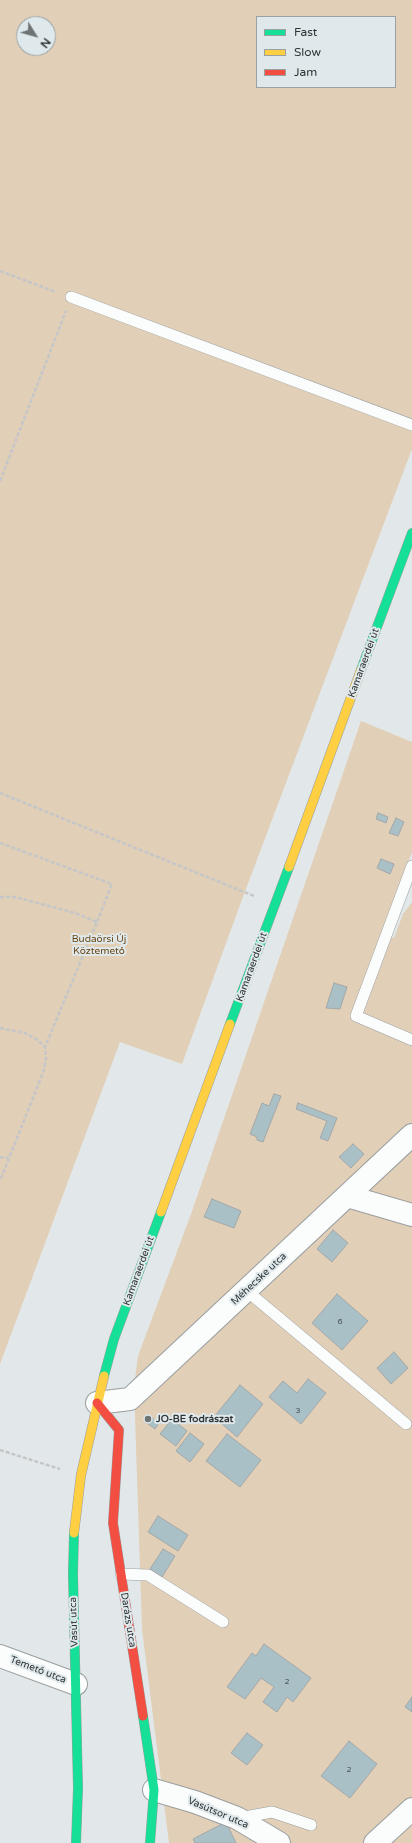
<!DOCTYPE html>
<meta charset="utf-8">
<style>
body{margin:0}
#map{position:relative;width:412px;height:1843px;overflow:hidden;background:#e2e8e9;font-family:"Varela Round",sans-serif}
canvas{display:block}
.legend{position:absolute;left:256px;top:16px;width:140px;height:72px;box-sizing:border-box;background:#dfe9ec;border:1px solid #99a1a3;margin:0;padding:5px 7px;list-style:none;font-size:12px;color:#303435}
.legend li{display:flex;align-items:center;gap:8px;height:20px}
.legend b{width:20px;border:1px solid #99a1a3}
.north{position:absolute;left:16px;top:16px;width:40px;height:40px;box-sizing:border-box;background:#dfe9ec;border:1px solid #99a1a3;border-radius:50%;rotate:127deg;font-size:11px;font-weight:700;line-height:16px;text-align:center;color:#303435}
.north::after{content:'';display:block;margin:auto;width:14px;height:18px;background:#6e7374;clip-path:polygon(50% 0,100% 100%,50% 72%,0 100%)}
</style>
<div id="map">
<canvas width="412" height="1843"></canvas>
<ul class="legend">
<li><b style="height:5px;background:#16e098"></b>Fast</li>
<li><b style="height:5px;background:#ffcf43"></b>Slow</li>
<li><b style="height:5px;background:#f24e42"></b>Jam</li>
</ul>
<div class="north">N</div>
</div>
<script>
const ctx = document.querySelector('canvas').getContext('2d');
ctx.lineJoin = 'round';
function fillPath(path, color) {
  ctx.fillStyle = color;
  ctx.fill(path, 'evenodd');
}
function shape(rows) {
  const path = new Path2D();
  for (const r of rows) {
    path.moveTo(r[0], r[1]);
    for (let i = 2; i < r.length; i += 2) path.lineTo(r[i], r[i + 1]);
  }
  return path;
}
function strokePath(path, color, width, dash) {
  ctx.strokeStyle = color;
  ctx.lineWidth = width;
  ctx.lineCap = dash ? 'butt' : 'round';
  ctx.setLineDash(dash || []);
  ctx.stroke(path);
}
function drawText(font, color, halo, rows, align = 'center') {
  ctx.font = font + ' "Varela Round",sans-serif';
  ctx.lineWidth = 4;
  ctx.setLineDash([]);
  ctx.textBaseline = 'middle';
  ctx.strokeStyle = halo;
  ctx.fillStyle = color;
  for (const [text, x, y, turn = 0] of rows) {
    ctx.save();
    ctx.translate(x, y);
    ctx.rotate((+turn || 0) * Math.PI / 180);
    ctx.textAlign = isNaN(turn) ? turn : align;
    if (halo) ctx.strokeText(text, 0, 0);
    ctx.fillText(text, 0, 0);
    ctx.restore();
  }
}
fillPath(shape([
 [0,0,412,0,412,449,244,894,182,1064,120,1042,0,1364],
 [257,17,395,17,395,87,257,87],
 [24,24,48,24,48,48,24,48],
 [361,721,412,742,412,852,381,933,394,938,403,914,412,902,412,1843,169,1843,142,1629,134,1386,138,1356,191,1214]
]), '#e1cfb8');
const building = shape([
 [378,813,388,817,386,823,376,819,378,813],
 [396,818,404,822,398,836,389,833,396,818],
 [381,859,394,864,390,874,377,868,381,859],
 [334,983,347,987,340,1009,326,1008,334,983],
 [274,1094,281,1096,263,1142,257,1140,257,1137,250,1134,262,1103,269,1106,274,1094],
 [298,1103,337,1118,328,1141,320,1138,327,1121,296,1109,298,1103],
 [353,1144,364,1154,351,1168,339,1157,353,1144],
 [212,1199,241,1211,234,1228,204,1217,212,1199],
 [333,1230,348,1243,332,1262,317,1249,333,1230],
 [337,1294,368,1321,342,1350,312,1323,337,1294],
 [394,1352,408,1368,391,1384,377,1368,394,1352],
 [308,1379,326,1393,301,1424,269,1397,283,1381,297,1393,308,1379],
 [240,1385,263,1404,237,1437,214,1417,240,1385],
 [149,1415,159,1423,155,1429,144,1421,149,1415],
 [172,1419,187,1431,176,1446,160,1434,172,1419],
 [190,1433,204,1444,190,1462,176,1451,190,1433],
 [227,1434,261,1460,240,1487,206,1461,227,1434],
 [158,1516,188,1535,178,1551,148,1532,158,1516],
 [163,1549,175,1556,162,1577,150,1569,163,1549],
 [264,1644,311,1678,293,1702,287,1697,277,1712,263,1702,274,1687,261,1678,245,1699,227,1687,252,1653,256,1656,264,1644],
 [412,1697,412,1712,405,1707,412,1697],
 [247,1733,263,1745,247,1765,231,1753,247,1733],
 [349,1741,377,1764,350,1798,321,1776,349,1741],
 [226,1822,236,1843,195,1843,193,1839,226,1822]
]);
fillPath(building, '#a9c0c6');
strokePath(building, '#a4a8a9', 1);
const lane = shape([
 [71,297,412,425],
 [412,866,356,1016,412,1040],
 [247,1291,406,1424],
 [121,1574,148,1575,223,1622],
 [239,1818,272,1812,311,1825]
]);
const street = shape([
 [347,1196,412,1215],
 [97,1403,130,1399,412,1135],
 [0,1656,76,1684],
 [154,1790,195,1802,237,1818,279,1843],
 [375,1843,412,1809]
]);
const fast = shape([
 [361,670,412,533],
 [230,1024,289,867],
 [104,1376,114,1339,161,1212],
 [74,1533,73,1574,78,1788,76,1843],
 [143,1716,154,1790,150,1843]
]);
const slow = shape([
 [289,867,361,670],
 [161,1212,230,1024],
 [74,1533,81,1475,104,1376]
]);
const jam = shape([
 [97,1403,119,1430,113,1523,143,1716]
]);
strokePath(lane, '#9a9e9f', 12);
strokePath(street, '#9a9e9f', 24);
strokePath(fast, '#9a9e9f', 10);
strokePath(slow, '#9a9e9f', 10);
strokePath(jam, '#9a9e9f', 10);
strokePath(shape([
 [0,271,56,292],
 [0,481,66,311],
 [0,793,254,896],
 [0,843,112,884,97,922],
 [0,897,15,897,75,913,97,922,45,1047],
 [0,1028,25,1033,36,1039,45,1047,46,1058,44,1070,0,1181],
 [0,1157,8,1158],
 [0,1450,60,1469]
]), '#c4c6c7', 2.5, [4, 2]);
strokePath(lane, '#fbfcfc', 11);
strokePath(street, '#fbfcfc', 22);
strokePath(fast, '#16e098', 9);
strokePath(slow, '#ffcf43', 9);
strokePath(jam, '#f24e42', 9);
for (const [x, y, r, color] of [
 [148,1419,4,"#6e7374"]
]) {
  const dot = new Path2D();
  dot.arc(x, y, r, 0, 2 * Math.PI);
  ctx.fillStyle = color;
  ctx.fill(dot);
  strokePath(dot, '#dfe9ec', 1.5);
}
drawText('8px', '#4e5759', null, [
 ["6",340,1322],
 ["3",298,1411],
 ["2",287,1682],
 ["2",349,1770]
]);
drawText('10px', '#303435', '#dfe9ec', [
 ["Kamaraerdei út",364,663,-70],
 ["Kamaraerdei út",252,967,-70],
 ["Kamaraerdei út",139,1271,-70],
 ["Méhecske utca",259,1279,-43],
 ["Darázs utca",128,1620,81],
 ["Vasút utca",74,1622,-92],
 ["Temető utca",38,1670,21],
 ["Vasútsor utca",218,1813,23]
]);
drawText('10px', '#6b4615', '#dfe9ec', [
 ["Budaörsi Új",99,939],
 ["Köztemető",99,951]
]);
drawText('bold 10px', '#303435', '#dfe9ec', [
 ["JO-BE fodrászat",156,1419]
], 'left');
</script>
